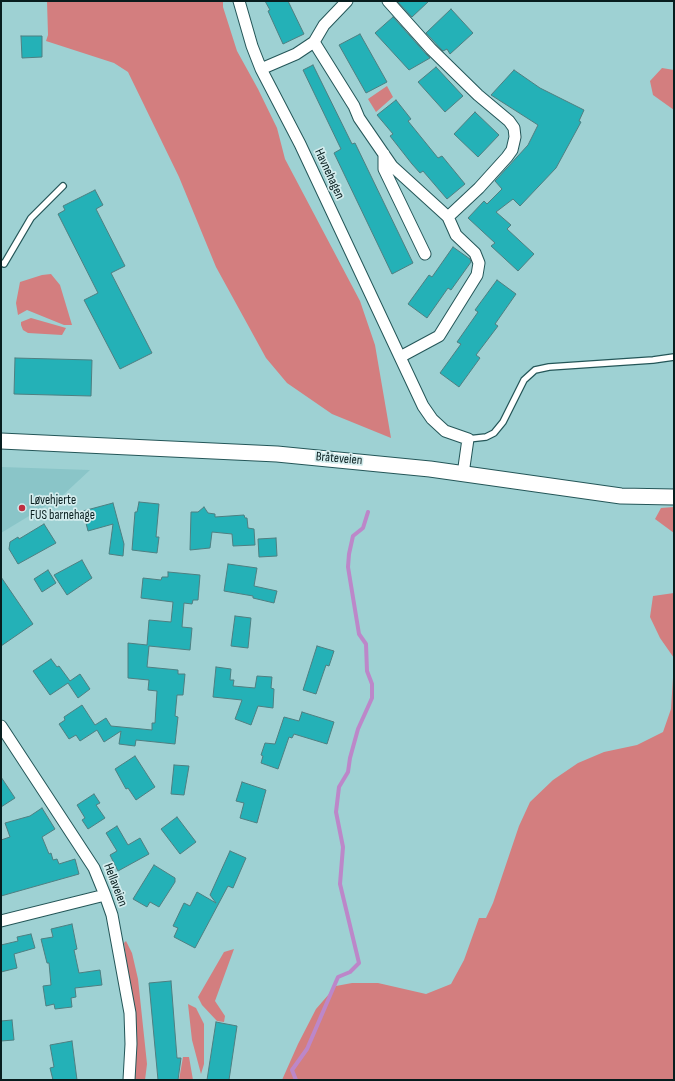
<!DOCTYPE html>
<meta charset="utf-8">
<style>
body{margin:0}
#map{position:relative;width:675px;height:1081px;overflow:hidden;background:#9ed1d3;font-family:"Sofia Sans Condensed",sans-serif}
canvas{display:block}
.frame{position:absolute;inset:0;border:2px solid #081d1e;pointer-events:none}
</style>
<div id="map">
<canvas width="675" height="1081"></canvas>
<div class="frame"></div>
</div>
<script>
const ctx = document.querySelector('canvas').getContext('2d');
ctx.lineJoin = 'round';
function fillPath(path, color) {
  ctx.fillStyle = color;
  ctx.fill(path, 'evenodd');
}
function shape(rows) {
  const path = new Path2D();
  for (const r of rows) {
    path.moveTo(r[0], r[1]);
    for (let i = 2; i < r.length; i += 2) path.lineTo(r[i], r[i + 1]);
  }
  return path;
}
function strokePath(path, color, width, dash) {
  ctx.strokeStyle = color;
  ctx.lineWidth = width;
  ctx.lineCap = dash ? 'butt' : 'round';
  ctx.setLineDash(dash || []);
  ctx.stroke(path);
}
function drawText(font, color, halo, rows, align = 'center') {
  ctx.font = font + ' "Sofia Sans Condensed",sans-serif';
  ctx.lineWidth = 3.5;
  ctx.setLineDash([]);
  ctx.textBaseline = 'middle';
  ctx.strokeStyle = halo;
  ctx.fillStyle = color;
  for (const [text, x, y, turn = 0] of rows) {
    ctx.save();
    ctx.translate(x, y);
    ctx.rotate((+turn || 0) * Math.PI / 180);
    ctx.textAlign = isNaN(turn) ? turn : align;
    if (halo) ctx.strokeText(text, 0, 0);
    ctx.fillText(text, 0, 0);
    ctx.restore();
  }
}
fillPath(shape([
 [1,467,90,470,62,496,1,533]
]), '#8ac5c8');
fillPath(shape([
 [47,1,223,1,223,7,237,51,258,89,277,128,285,159,360,301,375,345,391,438,332,414,287,383,266,358,216,267,179,177,128,72,114,63,46,41,48,35],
 [662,68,674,70,674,110,653,95,650,81],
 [387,86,393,97,376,112,368,99],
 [51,274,60,285,72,325,64,325,27,310,18,315,16,303,20,282,42,275],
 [31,318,66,328,62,335,28,333,23,330,21,325,21,322],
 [674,507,674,533,655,519,661,508],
 [674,593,674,658,660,638,650,617,653,596],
 [674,662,674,1080,282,1080,298,1044,316,1009,336,986,352,983,378,983,426,994,451,984,464,960,479,918,486,918,493,903,519,826,530,802,553,780,578,763,604,752,637,745,663,732,671,709],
 [126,941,132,953,138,979,147,1064,145,1080,135,1080,136,1027,124,943],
 [234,949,215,1001,225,1016,224,1022,217,1021,202,1005,198,997,224,952],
 [188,1004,196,1008,204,1024,204,1064,201,1074,192,1040],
 [183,1057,189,1057,193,1080,179,1080]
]), '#d37e7f');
strokePath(shape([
 [296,1080,292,1070,307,1049,338,977,350,972,359,963,340,884,343,847,336,812,339,787,348,772,350,758,358,729,372,698,372,684,367,671,366,644,359,634,348,567,349,554,353,536,363,528,368,512]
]), '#bc87c9', 4);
const building = shape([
 [265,1,288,1,304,34,283,44,268,11,270,10,265,1],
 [397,1,429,1,412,17,397,1],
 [451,9,473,33,450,54,447,49,443,51,426,33,451,9],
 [393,17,426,54,430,58,409,70,375,33,393,17],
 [360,34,387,82,366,93,339,45,360,34],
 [21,36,42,36,42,57,22,58,21,36],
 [313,65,352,144,355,143,413,263,392,274,334,153,341,149,303,70,313,65],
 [436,67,463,96,445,112,418,82,436,67],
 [514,70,540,88,584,110,579,121,581,122,556,168,520,206,513,199,496,212,511,225,507,229,534,254,518,271,491,246,495,243,468,218,484,201,487,204,502,189,495,181,528,145,538,125,491,95,514,70],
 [396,100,411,119,408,121,438,158,442,156,465,184,447,199,423,171,420,173,412,164,390,136,393,134,377,115,396,100],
 [475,112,499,135,478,157,454,134,475,112],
 [95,190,103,205,96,209,125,266,111,273,152,353,120,369,84,300,98,293,58,214,65,210,63,206,95,190],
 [453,247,470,259,471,262,451,290,448,288,427,318,408,304,429,275,432,277,453,247],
 [497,280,516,294,495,324,498,326,476,355,480,358,459,387,440,373,461,344,457,342,478,312,475,310,497,280],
 [15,358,92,360,91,396,14,394,15,358],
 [139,502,159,504,156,537,159,537,157,553,132,550,135,512,137,512,139,502],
 [113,503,124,544,123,556,109,554,113,524,88,531,83,511,113,503],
 [204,507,208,513,215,514,215,517,244,515,245,518,247,518,248,528,254,529,255,545,233,546,232,534,212,532,210,548,190,550,191,512,198,512,204,507],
 [44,524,56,543,18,564,9,549,10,542,18,537,19,539,44,524],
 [276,538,277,556,259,557,258,539,276,538],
 [82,560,92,578,67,595,54,575,82,560],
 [228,564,257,568,254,586,277,591,274,603,253,598,253,596,224,591,228,564],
 [48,570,56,583,42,592,34,579,48,570],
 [168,572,200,575,198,600,193,600,192,604,184,603,182,627,192,628,190,650,149,646,147,667,178,670,178,674,185,674,183,695,177,695,175,716,178,717,175,744,136,740,135,746,119,744,121,731,104,742,97,730,80,741,76,735,69,739,59,724,65,720,64,717,82,705,95,725,106,718,111,726,152,730,152,723,155,723,157,691,148,690,149,680,128,678,128,643,147,645,149,620,171,622,173,602,141,598,143,578,161,580,162,577,168,577,168,572],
 [1,577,33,624,1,646,1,577],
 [235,616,251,618,248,648,231,646,235,616],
 [317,646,334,651,329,666,326,665,316,694,303,690,317,646],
 [51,659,57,667,59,666,70,681,80,674,90,689,78,698,68,683,50,695,33,671,51,659],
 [216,667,231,669,230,680,234,680,233,686,255,688,257,676,272,677,271,688,274,689,273,708,258,706,251,725,235,719,242,700,213,697,216,667],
 [302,712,334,722,327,744,294,734,292,738,289,737,278,769,261,763,263,756,261,755,265,743,275,744,284,717,299,721,302,712],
 [135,756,155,787,136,800,128,788,126,789,115,769,135,756],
 [174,765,189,766,184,795,171,794,174,765],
 [1,777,15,798,1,807,1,777],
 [242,782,266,790,257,823,240,818,244,803,236,801,242,782],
 [94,794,100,803,96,805,105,818,88,829,82,820,85,818,77,805,94,794],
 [42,808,55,829,42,837,49,854,51,853,53,860,57,859,59,864,75,859,79,874,1,896,1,840,10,837,5,823,30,816,42,808],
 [177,817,196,842,180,854,161,829,177,817],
 [117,826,128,845,140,838,149,854,118,871,110,855,117,851,106,833,117,826],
 [230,851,246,858,233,888,228,886,195,948,174,937,178,928,173,926,184,903,190,906,197,892,216,903,210,895,230,851],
 [154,865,175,878,175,882,159,907,150,902,147,907,133,899,154,865],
 [72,924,77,949,74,950,79,973,100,970,102,985,75,988,76,997,71,998,72,1007,55,1009,54,1004,46,1006,43,986,51,985,49,963,47,963,41,939,53,937,51,929,72,924],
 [31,934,35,948,14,954,17,968,1,972,1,945,18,941,17,937,31,934],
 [171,981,177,1058,181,1058,178,1080,158,1080,149,983,171,981],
 [12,1020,14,1040,1,1041,1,1021,12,1020],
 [216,1022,237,1026,229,1080,207,1080,216,1022],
 [72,1041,77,1080,53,1080,50,1068,54,1067,50,1045,72,1041]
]);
fillPath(building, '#24b1b7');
strokePath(building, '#4e7f81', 1);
const lane = shape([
 [1,263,4,264,31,218,63,186],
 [468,439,486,437,494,433,503,422,524,380,535,370,549,367,653,360,674,357]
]);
const street = shape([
 [239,1,252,46,261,69,300,144,423,406,432,419,445,431,468,439,463,474],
 [388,1,431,49,478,95,509,121,514,128,515,137,512,150,507,157,479,188,448,217],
 [314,42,354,106,359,118,392,166,448,217,456,235,475,253,479,263,477,275,439,336,400,357],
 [261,69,296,54,314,42,324,25,347,1],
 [384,154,384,169,425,254],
 [1,726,94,868,105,895,112,915,130,1013,131,1044,129,1080],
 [1,921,105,895]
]);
const secondary = shape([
 [1,441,277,454,430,469,621,496,674,497]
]);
strokePath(lane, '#245658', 8);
strokePath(street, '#245658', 13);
strokePath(secondary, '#245658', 17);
strokePath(lane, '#fff', 5.5);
strokePath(street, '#fff', 11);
strokePath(secondary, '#fff', 15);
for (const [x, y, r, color] of [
 [22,508,4,"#bf2f40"]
]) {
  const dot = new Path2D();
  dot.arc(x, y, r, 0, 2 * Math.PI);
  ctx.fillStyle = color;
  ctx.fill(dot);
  strokePath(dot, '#d3eced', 1.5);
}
drawText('13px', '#081d1e', '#d3eced', [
 ["Havnehagen",329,174,65],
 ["Bråteveien",339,459,5],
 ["Hellaveien",115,885,69]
]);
drawText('13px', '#081d1e', '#d3eced', [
 ["Løvehjerte",30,501],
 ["FUS barnehage",30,516]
], 'left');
</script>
